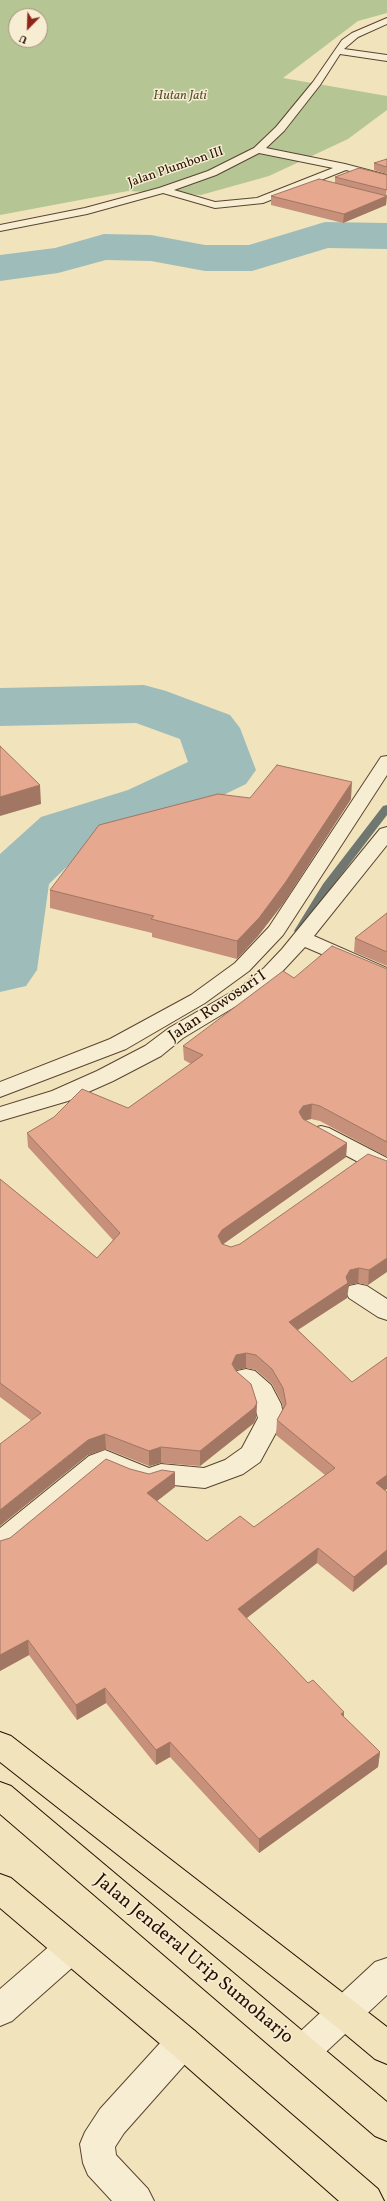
<!DOCTYPE html>
<style>
body{margin:0}
#map{position:relative;width:387px;height:2201px;overflow:hidden;background:#f1e4bc;font-family:Vollkorn,serif}
canvas{display:block}
.north{position:absolute;left:8px;top:8px;width:40px;height:40px;box-sizing:border-box;background:#f6edd3;border:1px solid #a4947f;border-radius:50%;rotate:203deg;font-size:11px;font-weight:700;line-height:16px;text-align:center;color:#280f01}
.north::after{content:'';display:block;margin:auto;width:14px;height:18px;background:#8f2418;clip-path:polygon(50% 0,100% 100%,50% 72%,0 100%)}
</style>
<div id="map">
<canvas width="387" height="2201"></canvas>
<div class="north">U</div>
</div>
<script>
const ctx = document.querySelector('canvas').getContext('2d');
ctx.lineJoin = 'round';
function fillPath(path, color) {
  ctx.fillStyle = color;
  ctx.fill(path, 'evenodd');
}
function shape(rows) {
  const path = new Path2D();
  for (const r of rows) {
    path.moveTo(r[0], r[1]);
    for (let i = 2; i < r.length; i += 2) path.lineTo(r[i], r[i + 1]);
  }
  return path;
}
function strokePath(path, color, width, dash) {
  ctx.strokeStyle = color;
  ctx.lineWidth = width;
  ctx.lineCap = dash ? 'butt' : 'round';
  ctx.setLineDash(dash || []);
  ctx.stroke(path);
}
function drawText(font, color, halo, rows, align = 'center') {
  ctx.font = font + ' Vollkorn,serif';
  ctx.lineWidth = 3;
  ctx.setLineDash([]);
  ctx.textBaseline = 'middle';
  ctx.strokeStyle = halo;
  ctx.fillStyle = color;
  for (const [text, x, y, turn = 0] of rows) {
    ctx.save();
    ctx.translate(x, y);
    ctx.rotate((+turn || 0) * Math.PI / 180);
    ctx.textAlign = isNaN(turn) ? turn : align;
    if (halo) ctx.strokeText(text, 0, 0);
    ctx.fillText(text, 0, 0);
    ctx.restore();
  }
}
fillPath(shape([
 [0,0,387,0,387,13,358,21,283,78,387,96,387,110,348,139,269,176,201,195,128,191,0,215],
 [16,16,40,16,40,40,16,40]
]), '#b5c594');
fillPath(shape([
 [387,805,387,815,332,887,304,933,296,933,294,931,323,884,383,806,387,805]
]), '#6f7770');
fillPath(shape([
 [325,222,387,223,387,249,328,248,252,271,205,271,151,261,106,260,58,273,0,281,0,255,55,248,104,234,151,235,205,245,249,245,325,222],
 [144,685,166,691,230,715,240,728,256,770,246,784,176,818,89,845,49,884,37,970,26,986,0,992,0,854,41,817,128,790,188,762,180,739,136,723,0,726,0,688,144,685]
]), '#9ebcba');
const minor = shape([
 [387,18,387,24,358,37,344,49,387,55,387,61,340,54,320,85,284,131,266,148,345,164,387,175,387,181,346,170,263,203,215,208,163,193,87,214,0,231,0,225,85,208,159,188,208,171,254,148,276,127,313,82,342,40,352,33,387,18],
 [259,153,333,168,257,198,215,202,174,190,216,175,259,153],
 [387,756,387,775,283,935,249,971,205,1003,126,1049,0,1097,0,1082,110,1039,191,995,235,963,269,927,381,757,387,756],
 [387,827,387,845,314,936,387,968,387,982,305,947,278,976,256,994,183,1038,161,1056,113,1081,68,1101,0,1121,0,1107,52,1091,97,1071,145,1046,169,1028,242,986,264,968,282,949,380,829,387,827],
 [321,1126,329,1128,387,1158,387,1175,379,1173,313,1138,310,1133,313,1128,321,1126],
 [358,1284,367,1286,387,1299,387,1320,378,1317,349,1298,346,1292,349,1286,358,1284],
 [246,1369,255,1371,271,1385,281,1404,284,1418,260,1462,243,1474,205,1488,162,1484,150,1488,131,1483,106,1472,10,1552,0,1555,0,1528,89,1456,105,1450,149,1468,161,1464,204,1468,225,1460,242,1448,258,1418,252,1398,237,1385,233,1378,237,1371,246,1369],
 [71,1933,82,1937,87,1948,82,1959,12,2021,0,2026,0,1989,60,1937,71,1933],
 [387,1958,387,1995,314,2063,302,2068,290,2063,285,2052,290,2041,375,1962,387,1958],
 [183,2026,195,2031,200,2042,195,2053,124,2133,115,2147,116,2155,148,2189,154,2201,112,2201,88,2175,83,2163,80,2144,85,2132,100,2109,171,2031,183,2026]
]);
const highway = shape([
 [0,1732,11,1736,387,2027,387,2064,375,2059,333,2024,0,1762,0,1732],
 [0,1782,11,1786,387,2102,387,2141,375,2136,0,1814,0,1782],
 [0,1874,11,1878,195,2031,378,2189,384,2201,339,2201,171,2053,0,1908,0,1874]
]);
strokePath(minor, '#5a4430', 2);
strokePath(highway, '#280f01', 2);
fillPath(minor, '#f6edd3');
fillPath(highway, '#f1e4bc');
fillPath(shape([
 [387,159,387,174,374,170,374,163],
 [387,175,386,205,343,223,271,205,271,196,335,183,335,177],
 [250,798,351,799,285,901,258,936,237,959,152,937,152,933,50,908,50,890],
 [387,913,387,966,354,952,355,938],
 [387,969,387,1157,320,1121,311,1119,305,1120,347,1143,346,1157,223,1244,231,1247,240,1244,387,1161,368,1285,358,1283,349,1285,348,1286,347,1298,298,1330,352,1382,387,1357,387,1489,385,1490,387,1492,387,1564,353,1592,317,1563,246,1618,308,1683,344,1712,344,1717,380,1752,378,1767,259,1853,170,1757,156,1765,106,1703,77,1720,29,1655,0,1671,0,1541,10,1538,130,1469,175,1487,157,1501,207,1541,254,1527,325,1475,276,1435,277,1420,283,1408,282,1403,272,1384,256,1370,246,1368,236,1370,257,1403,256,1418,254,1423,200,1466,161,1463,149,1466,106,1449,88,1455,32,1421,0,1397,0,1179,97,1258,113,1240,28,1147,27,1133,128,1108,191,1064,184,1060,183,1046,294,978]
]), '#c6907a');
fillPath(shape([
 [387,196,386,205,343,223,344,214],
 [352,782,351,799,285,901,258,936,237,959,237,941],
 [40,785,41,804,0,816,0,797],
 [312,1104,311,1119,303,1121,299,1112,303,1106],
 [347,1143,346,1157,222,1245,218,1236,222,1230],
 [387,1258,387,1272,368,1285,369,1270],
 [359,1268,358,1283,349,1285,347,1298,288,1336,289,1322,346,1277,350,1270],
 [246,1353,246,1368,236,1370,232,1364,236,1355],
 [257,1403,256,1418,254,1423,200,1466,200,1451],
 [105,1434,106,1449,88,1455,0,1526,0,1510,88,1440],
 [161,1447,161,1463,149,1466,149,1451],
 [175,1472,175,1487,148,1508,147,1493],
 [387,1475,387,1489,375,1498,376,1483],
 [318,1548,317,1563,238,1625,238,1609],
 [387,1550,387,1564,353,1592,354,1577],
 [28,1640,29,1655,0,1671,0,1655],
 [105,1688,106,1703,77,1720,76,1705],
 [344,1712,343,1727,341,1714],
 [170,1742,170,1757,156,1765,156,1750],
 [380,1752,378,1767,259,1853,259,1839]
]), '#a17663');
const building = shape([
 [387,159,387,167,374,163,387,159],
 [359,168,387,175,387,190,335,177,359,168],
 [319,179,387,196,344,214,271,196,319,179],
 [0,746,40,785,0,797,0,746],
 [277,765,352,782,285,883,259,918,237,941,151,919,154,916,50,890,99,825,218,794,250,798,277,765],
 [387,913,387,952,355,938,387,913],
 [332,946,387,969,387,1142,320,1106,312,1104,303,1106,299,1112,303,1119,347,1143,222,1230,218,1236,222,1244,231,1247,240,1244,368,1154,387,1161,387,1258,369,1270,359,1268,350,1270,346,1277,348,1283,289,1322,352,1382,387,1357,387,1475,376,1483,387,1492,387,1550,354,1577,318,1548,238,1609,308,1683,313,1680,344,1712,341,1714,380,1752,259,1839,170,1742,156,1750,105,1688,76,1705,28,1640,0,1655,0,1541,10,1538,106,1459,130,1469,149,1474,162,1470,175,1472,147,1493,207,1541,240,1516,254,1527,335,1468,277,1420,286,1404,283,1388,272,1369,256,1355,246,1353,236,1355,232,1364,236,1371,251,1384,257,1403,254,1408,200,1451,161,1447,149,1451,105,1434,88,1440,0,1510,0,1444,41,1413,0,1383,0,1179,97,1258,120,1233,27,1133,54,1117,82,1089,128,1108,203,1055,183,1046,283,971,294,978,332,946]
]);
fillPath(building, '#e6a88e');
strokePath(building, '#a17663', 1);
drawText('italic 13px', '#594f34', '#f6edd3', [
 ["Hutan Jati",180,97]
]);
drawText('13px', '#280f01', '#f6edd3', [
 ["Jalan Plumbon III",176,168,-19]
]);
drawText('16px', '#280f01', '#f6edd3', [
 ["Jalan Rowosari I",218,1007,-34]
]);
drawText('19px', '#280f01', '#f6edd3', [
 ["Jalan Jenderal Urip Sumoharjo",193,1960,40]
]);
</script>
